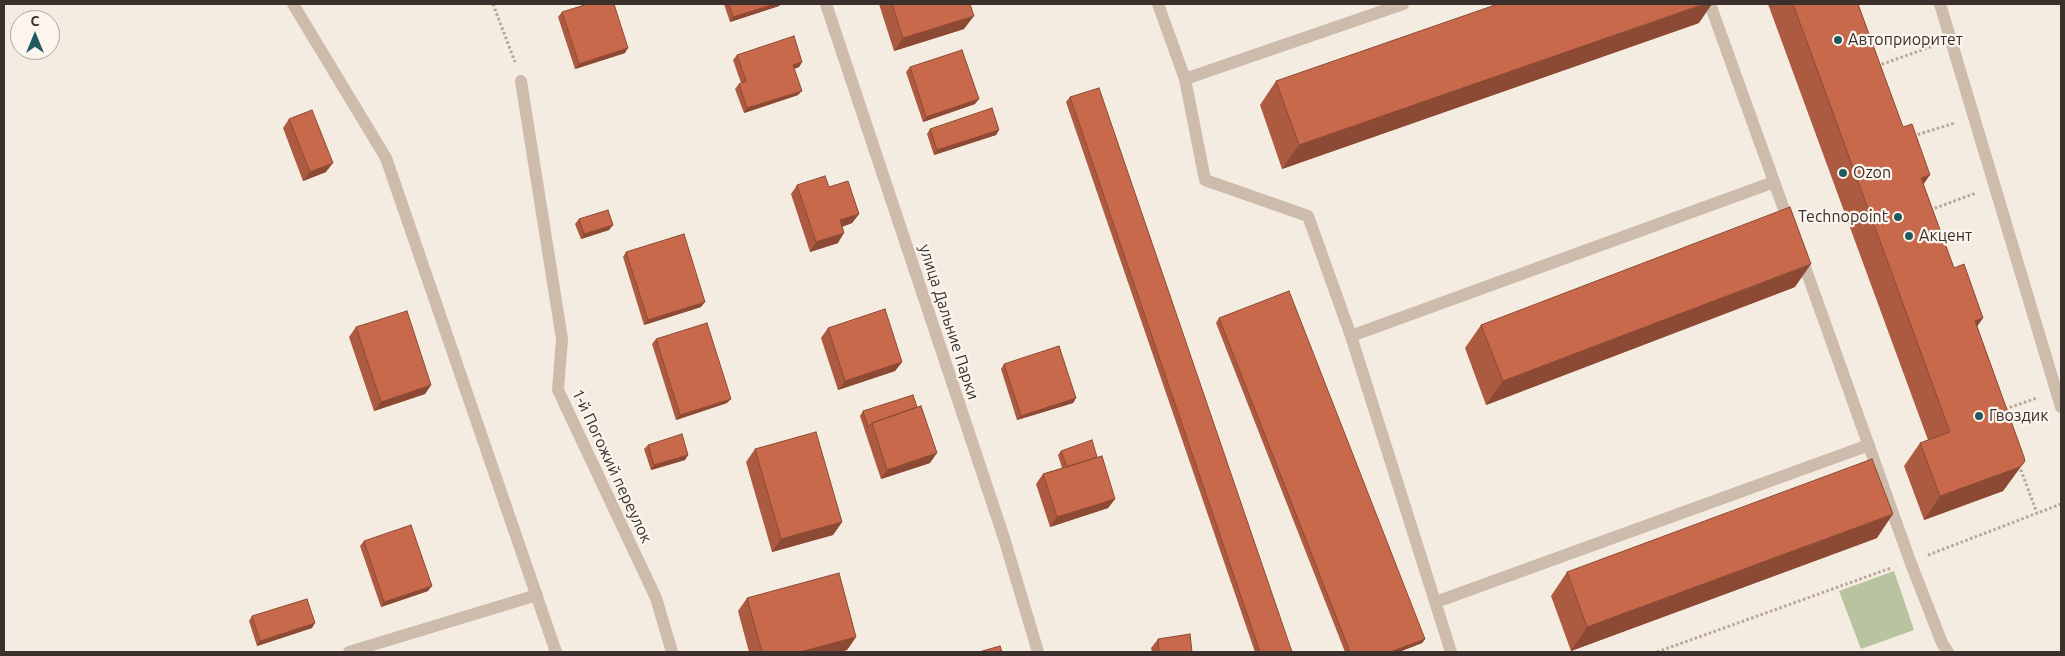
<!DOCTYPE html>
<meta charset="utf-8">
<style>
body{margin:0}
#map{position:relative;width:2065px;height:656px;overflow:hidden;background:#f4ebe1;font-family:Ubuntu,sans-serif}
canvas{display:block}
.frame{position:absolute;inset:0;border:5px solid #3b302b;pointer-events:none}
.north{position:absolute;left:10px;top:10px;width:50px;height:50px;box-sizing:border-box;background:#fbf5ee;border:1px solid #aea6a0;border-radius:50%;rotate:0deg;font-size:14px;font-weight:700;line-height:20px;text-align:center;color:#3b302b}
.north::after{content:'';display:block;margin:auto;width:18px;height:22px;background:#1f5a5e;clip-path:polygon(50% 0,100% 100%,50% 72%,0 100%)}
</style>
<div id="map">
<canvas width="2065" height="656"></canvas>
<div class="frame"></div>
<div class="north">С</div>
</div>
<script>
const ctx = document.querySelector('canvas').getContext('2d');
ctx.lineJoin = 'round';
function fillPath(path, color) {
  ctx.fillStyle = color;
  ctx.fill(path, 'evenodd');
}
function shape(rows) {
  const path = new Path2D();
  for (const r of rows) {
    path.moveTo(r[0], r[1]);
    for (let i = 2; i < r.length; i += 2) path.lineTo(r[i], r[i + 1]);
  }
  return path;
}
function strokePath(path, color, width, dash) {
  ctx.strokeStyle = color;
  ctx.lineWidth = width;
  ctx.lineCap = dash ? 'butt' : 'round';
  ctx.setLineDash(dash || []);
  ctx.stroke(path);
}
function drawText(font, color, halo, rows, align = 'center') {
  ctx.font = font + ' Ubuntu,sans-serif';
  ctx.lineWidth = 4.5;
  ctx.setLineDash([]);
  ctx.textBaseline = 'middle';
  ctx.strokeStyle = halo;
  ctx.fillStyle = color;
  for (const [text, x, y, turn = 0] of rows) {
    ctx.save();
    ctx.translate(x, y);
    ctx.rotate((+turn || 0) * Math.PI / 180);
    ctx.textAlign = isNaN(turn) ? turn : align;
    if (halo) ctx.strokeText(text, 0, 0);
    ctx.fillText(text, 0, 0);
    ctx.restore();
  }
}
fillPath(shape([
 [1894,571,1914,630,1861,649,1839,591]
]), '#b8c4a0');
strokePath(shape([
 [493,4,515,62],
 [1877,66,1933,46],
 [1913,136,1955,123],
 [1930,210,1976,193],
 [2005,409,2037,398],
 [2019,465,2037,513],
 [1928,555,2061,504],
 [1657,652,1891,568]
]), '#b9a596', 3, [2.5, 2.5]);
strokePath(shape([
 [293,4,386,158,556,652],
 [1158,4,1185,79,1205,180,1308,216,1351,336,1451,652],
 [1710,4,1790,226],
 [1940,4,2061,407],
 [1185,79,1403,4],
 [1801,256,1910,561,1942,643,1948,652],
 [1351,336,1774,182],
 [1436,602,1869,445],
 [349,652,537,595]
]), '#cdbbac', 12);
strokePath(shape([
 [826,4,1004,538,1038,652],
 [521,81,562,339,558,390,656,598,672,652]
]), '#cdbbac', 12);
fillPath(shape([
 [724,4,781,4,779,6,730,22],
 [879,4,970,4,964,29,894,51],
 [1768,4,1858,4,1954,268,1983,318,1977,326,2025,461,2003,491,1924,520,1904,466,1920,443,1928,440],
 [562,12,625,53,575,69,558,17],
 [1699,23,1282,169,1260,105,1276,81],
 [737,55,802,62,799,67,794,69,798,95,744,113,735,89,739,84,741,83,733,60],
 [910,67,975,104,923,122,906,72],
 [1070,97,1292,652,1255,652,1066,102],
 [289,119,326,172,303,181,283,128],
 [930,129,999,130,996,135,934,155,927,134],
 [797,185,829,187,859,214,852,223,842,227,838,243,810,252,791,194],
 [579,219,613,225,609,230,581,239,575,224],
 [626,252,701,307,644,325,623,257],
 [1795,287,1486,405,1465,348,1481,325],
 [1219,318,1425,639,1422,643,1399,652,1345,652,1216,323],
 [356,327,431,385,425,394,374,411,349,337],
 [828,328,902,362,895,371,838,390,821,338],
 [656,339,727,403,676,420,652,344],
 [1004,364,1076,398,1073,403,1017,420,1001,369],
 [917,407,930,463,881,479,860,416,863,411],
 [648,445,688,455,685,460,651,470,644,449],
 [755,449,842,522,833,535,772,552,746,462],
 [1061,451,1115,499,1108,508,1050,527,1036,484,1043,474,1062,468,1058,455],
 [1877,538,1571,651,1551,596,1567,572],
 [364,541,428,591,381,607,360,546],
 [747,598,856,637,847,650,840,652,749,652,738,611],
 [252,616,312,628,257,646,249,621],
 [1158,639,1192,652,1152,652,1151,648]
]), '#ac5a40');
fillPath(shape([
 [775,4,781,4,779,6,730,22,733,17],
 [1704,4,1712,4,1699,23,1282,169,1299,145],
 [974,16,964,29,894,51,903,38],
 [628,48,625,53,575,69,579,64],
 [802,62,799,67,790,70,793,65],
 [802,91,798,95,744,113,747,108],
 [979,99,975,104,923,122,926,117],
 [999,130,996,135,934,155,937,150],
 [333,163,326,172,303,181,310,172],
 [1930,175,1914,198,1921,178],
 [859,214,852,223,833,230,840,220],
 [613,225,609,230,581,239,584,234],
 [844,233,838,243,810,252,816,242],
 [1811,264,1795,287,1486,405,1503,381],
 [705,302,701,307,644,325,648,320],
 [1983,318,1967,341,1975,321],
 [902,362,895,371,838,390,845,381],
 [431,385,425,394,374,411,381,402],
 [1076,398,1073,403,1017,420,1021,416],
 [731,399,727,403,676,420,680,415],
 [937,453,930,463,881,479,887,470],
 [688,455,685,460,651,470,654,465],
 [2025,461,2003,491,1924,520,1940,496],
 [1115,499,1108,508,1050,527,1057,517],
 [1893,514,1877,538,1571,651,1587,627],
 [842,522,833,535,772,552,781,539],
 [432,586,428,591,381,607,384,602],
 [315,623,312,628,257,646,260,641],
 [856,637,847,650,840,652,800,652],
 [1425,639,1422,643,1399,652,1390,652]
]), '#8c4a34');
const building = shape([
 [588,4,614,4,628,48,579,64,562,12,588,4],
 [729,4,775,4,733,17,729,4],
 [892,4,970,4,974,16,903,38,892,4],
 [1498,4,1704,4,1299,145,1276,81,1498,4],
 [1793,4,1858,4,1903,127,1912,124,1930,175,1921,178,1954,268,1964,264,1983,318,1975,321,2024,457,2025,461,2020,467,1940,496,1920,443,1950,432,1793,4],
 [794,36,802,62,793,65,802,91,747,108,739,84,746,81,737,55,794,36],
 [962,50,979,99,926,117,910,67,962,50],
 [1099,88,1292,652,1260,652,1070,97,1099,88],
 [992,108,999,130,937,150,930,129,992,108],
 [312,110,333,163,310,172,289,119,312,110],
 [825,176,829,187,848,181,859,214,840,220,844,233,816,242,797,185,825,176],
 [1790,207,1811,264,1503,381,1481,325,1790,207],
 [608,210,613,225,584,234,579,219,608,210],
 [684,234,705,302,648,320,626,252,684,234],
 [1289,291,1425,639,1390,652,1350,652,1219,318,1289,291],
 [885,309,902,362,845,381,828,328,885,309],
 [407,311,431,385,381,402,356,327,407,311],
 [707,323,731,399,680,415,656,339,707,323],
 [1059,346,1076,398,1021,416,1004,364,1059,346],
 [913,395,917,407,872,423,868,427,863,411,913,395],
 [921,406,937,453,887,470,872,423,921,406],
 [816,432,842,522,781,539,755,449,816,432],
 [682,434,688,455,654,465,648,445,682,434],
 [1092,440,1097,457,1067,467,1061,451,1092,440],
 [1102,456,1115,499,1057,517,1043,474,1102,456],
 [1872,459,1893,514,1587,627,1567,572,1872,459],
 [411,525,432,586,384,602,364,541,411,525],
 [839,573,856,637,800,652,762,652,747,598,839,573],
 [307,599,315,623,260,641,252,616,307,599],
 [1190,634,1192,652,1159,652,1158,639,1190,634],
 [1000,646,1002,652,979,652,1000,646]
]);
fillPath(building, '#c8694b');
strokePath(building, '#8c4a34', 1);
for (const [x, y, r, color] of [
 [1838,40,5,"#1f5a5e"],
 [1843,173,5,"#1f5a5e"],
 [1898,217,5,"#1f5a5e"],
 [1909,236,5,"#1f5a5e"],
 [1979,416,5,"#1f5a5e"]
]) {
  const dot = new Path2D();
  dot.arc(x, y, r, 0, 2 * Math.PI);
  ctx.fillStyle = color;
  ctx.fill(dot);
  strokePath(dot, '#fbf5ee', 2);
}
drawText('16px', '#3b302b', '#fbf5ee', [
 ["Автоприоритет",1848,40],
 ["Ozon",1853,173],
 ["Technopoint",1888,217,"right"],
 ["Акцент",1919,236],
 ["Гвоздик",1989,416]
], 'left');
drawText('16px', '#3b302b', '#fbf5ee', [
 ["улица Дальние Парки",949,322,72],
 ["1-й Погожий переулок",612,466,65]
]);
</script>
